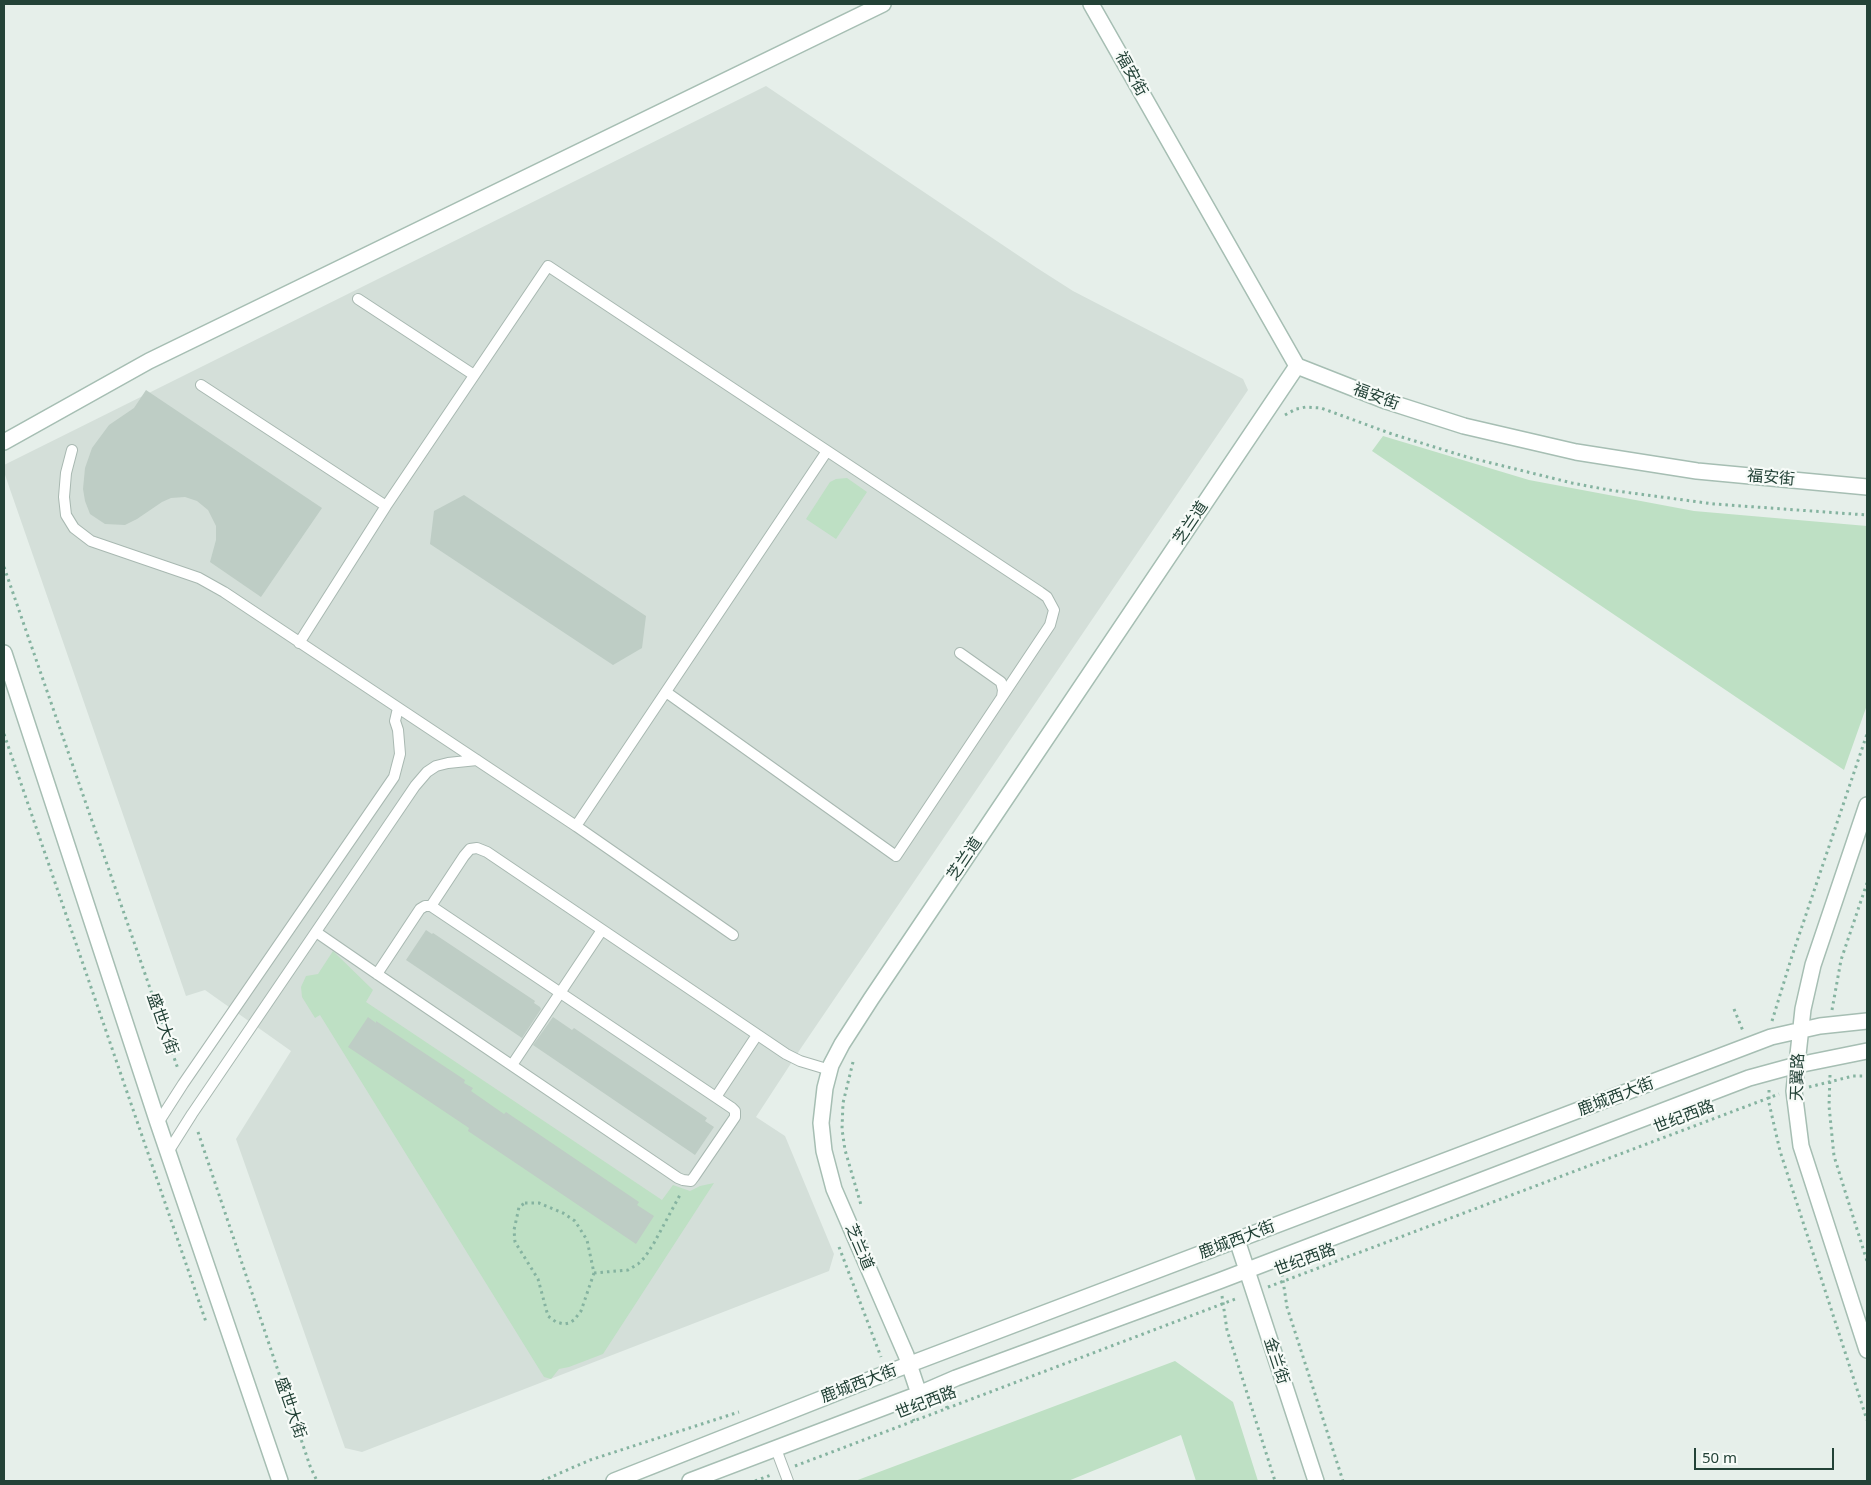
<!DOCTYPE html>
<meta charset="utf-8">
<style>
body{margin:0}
#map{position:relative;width:1871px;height:1485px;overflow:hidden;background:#e6efea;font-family:"Noto Sans",sans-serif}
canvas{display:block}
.frame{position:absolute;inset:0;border:5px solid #234237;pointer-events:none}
.scale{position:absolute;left:1694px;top:1448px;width:140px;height:22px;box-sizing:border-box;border:2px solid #234237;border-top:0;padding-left:6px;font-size:15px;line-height:18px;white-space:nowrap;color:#234237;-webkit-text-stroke:4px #f7fbf8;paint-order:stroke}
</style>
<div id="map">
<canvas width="1871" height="1485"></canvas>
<div class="frame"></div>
<div class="scale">50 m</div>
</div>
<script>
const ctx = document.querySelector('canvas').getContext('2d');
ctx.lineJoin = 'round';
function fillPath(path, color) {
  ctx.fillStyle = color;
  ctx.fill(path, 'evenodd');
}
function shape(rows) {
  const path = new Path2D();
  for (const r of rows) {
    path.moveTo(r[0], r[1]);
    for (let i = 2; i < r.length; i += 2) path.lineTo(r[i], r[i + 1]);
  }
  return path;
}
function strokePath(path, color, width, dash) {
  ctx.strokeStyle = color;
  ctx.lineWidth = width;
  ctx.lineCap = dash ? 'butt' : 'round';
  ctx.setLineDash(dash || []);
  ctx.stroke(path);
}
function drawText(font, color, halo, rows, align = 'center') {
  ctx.font = font + ' "Noto Sans","Noto Sans SC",sans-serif';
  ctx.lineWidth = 4.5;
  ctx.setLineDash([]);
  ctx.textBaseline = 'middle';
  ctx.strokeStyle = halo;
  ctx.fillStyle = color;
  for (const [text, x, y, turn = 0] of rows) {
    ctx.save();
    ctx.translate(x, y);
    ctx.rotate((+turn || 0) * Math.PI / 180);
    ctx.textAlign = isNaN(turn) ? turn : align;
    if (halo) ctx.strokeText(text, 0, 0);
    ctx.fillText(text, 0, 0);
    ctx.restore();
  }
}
fillPath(shape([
 [766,86,1037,268,1073,291,1243,379,1248,390,801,1048,756,1117,785,1136,834,1254,829,1271,362,1452,345,1448,236,1139,291,1051,205,990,186,996,4,472,4,465]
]), '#d4dfd9');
fillPath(shape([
 [1383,436,1529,480,1694,511,1867,526,1867,705,1844,770,1372,451],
 [847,478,867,492,836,539,806,519,830,482,836,479],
 [333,951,373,990,366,1002,662,1200,673,1185,690,1191,700,1186,714,1183,603,1354,569,1367,559,1369,551,1379,544,1377,320,1015,315,1018,302,997,301,987,306,976,318,974],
 [1175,1361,1233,1402,1258,1481,1196,1481,1181,1435,1068,1481,855,1481]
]), '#bee0c4');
fillPath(shape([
 [146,390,322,508,261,597,210,562,216,540,216,526,208,510,197,501,185,497,171,498,162,502,137,519,125,525,105,524,90,514,85,501,83,489,85,468,92,448,109,425,134,408],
 [464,495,646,616,642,648,613,665,430,544,434,511],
 [426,930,432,934,433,933,535,1001,534,1003,540,1007,541,1009,522,1038,406,960],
 [368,1017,376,1023,376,1021,465,1080,464,1083,473,1088,471,1091,504,1114,506,1112,639,1202,637,1205,654,1216,636,1244,468,1131,469,1128,348,1047],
 [553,1017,572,1030,574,1028,707,1118,705,1121,714,1127,695,1155,533,1045]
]), '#becdc5');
const lane = shape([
 [358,299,474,375],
 [201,385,386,506],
 [72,450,66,473,64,497,66,515,74,528,91,541,199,578,224,592,576,826,827,451],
 [299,643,386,506,548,266,1040,592,1047,597,1054,610,1050,625,896,856,666,692],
 [960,653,1001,682,1003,690,1002,697],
 [576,826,733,935],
 [431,906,464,856,470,849,477,848,487,852,786,1054,800,1061,830,1070],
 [316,932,377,974,678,1178,683,1180,691,1181,694,1177,735,1117,735,1111,732,1108,431,906,425,906,420,909,377,974],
 [512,1065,602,930],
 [716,1097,757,1035],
 [158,1123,183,1084,394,777,400,754,398,730,395,721,398,708],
 [168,1152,192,1114,415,786,427,772,436,766,448,763,477,760],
 [776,1449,788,1481]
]);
const secondary = shape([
 [1091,4,1297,366,1386,401,1464,426,1576,452,1697,471,1867,487],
 [4,442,149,361,883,4],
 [4,653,158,1123,280,1481],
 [1867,805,1813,965,1803,1009,1794,1091,1801,1146,1867,1350],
 [1237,1240,1316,1481],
 [919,1394,906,1355,834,1189,824,1151,821,1123,825,1088,831,1065,842,1044,871,999,1297,366],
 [614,1481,884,1374,1771,1037,1820,1026,1867,1021],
 [690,1481,919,1394,956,1378,1219,1281,1749,1078,1793,1066,1867,1051]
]);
strokePath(lane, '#a8b8b1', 12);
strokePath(secondary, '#a6beb3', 18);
strokePath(shape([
 [1285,415,1296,409,1306,407,1321,408,1392,434,1467,457,1572,483,1609,490,1714,504,1867,515],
 [4,567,178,1069],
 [4,734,206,1322],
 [1734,1009,1743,1031],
 [1832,1010,1841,960,1867,883],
 [1772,1021,1792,956,1867,734],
 [853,1062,843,1103,842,1129,845,1150,861,1205],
 [1830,1075,1829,1106,1834,1156,1867,1261],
 [1809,1087,1853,1076,1867,1076],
 [1769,1090,1769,1103,1780,1151,1867,1420],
 [198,1132,310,1466,317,1481],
 [525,1203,539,1203,563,1213,575,1221,587,1240,594,1273,581,1311,574,1320,569,1323,564,1324,556,1322,548,1316,538,1279,515,1242,514,1230,518,1212,519,1207,525,1203],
 [839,1247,881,1357],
 [594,1273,628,1270,638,1264,645,1257,654,1243,681,1193],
 [1282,1274,1287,1307,1343,1481],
 [1268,1287,1779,1094],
 [1222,1296,1227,1330,1275,1481],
 [944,1400,947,1408],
 [911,1413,914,1421],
 [795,1466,1238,1298],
 [542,1481,590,1460,739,1412],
 [755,1481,771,1475]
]), '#85b3a0', 3, [2.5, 4]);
strokePath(lane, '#fff', 10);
strokePath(secondary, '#fff', 15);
drawText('16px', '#234237', '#f7fbf8', [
 ["福安街",1131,74,61],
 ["福安街",1376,397,20],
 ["福安街",1771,478,5],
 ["芝兰道",1191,523,-56],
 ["芝兰道",965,859,-56],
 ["盛世大街",162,1024,71],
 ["天翼路",1798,1077,-88],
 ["鹿城西大街",1616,1097,-21],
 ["世纪西路",1684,1117,-21],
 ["鹿城西大街",1237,1240,-21],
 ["芝兰道",859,1247,67],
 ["世纪西路",1305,1260,-20],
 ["金兰街",1276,1361,72],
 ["鹿城西大街",859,1384,-21],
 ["世纪西路",926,1403,-21],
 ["盛世大街",290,1408,71]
]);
</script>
